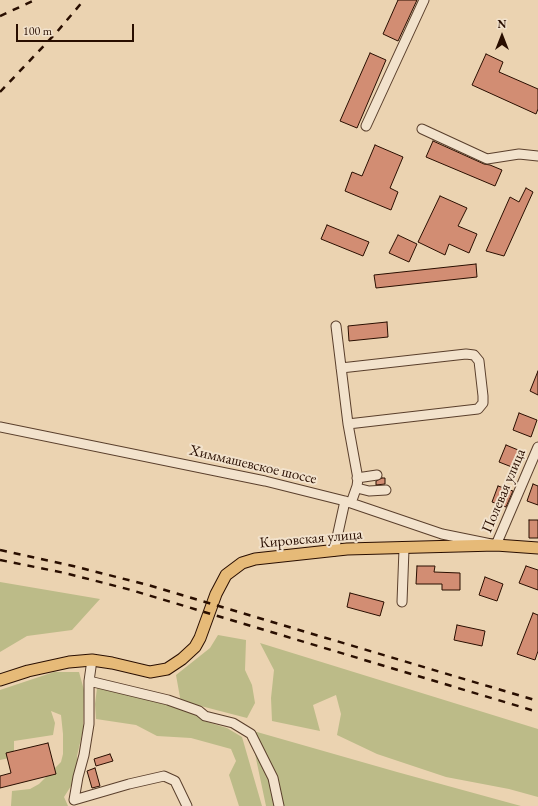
<!DOCTYPE html>
<meta charset="utf-8">
<style>
body{margin:0}
#map{position:relative;width:538px;height:806px;overflow:hidden;background:#ebd3b1;font-family:"EB Garamond",serif}
canvas{display:block}
.north{position:absolute;left:482px;top:16px;width:40px;height:40px;-webkit-text-stroke:3px #f2e2cc;paint-order:stroke;rotate:0deg;font-size:11px;font-weight:700;line-height:16px;text-align:center;color:#290e00}
.north::after{content:'';display:block;margin:auto;width:14px;height:18px;background:#290e00;clip-path:polygon(50% 0,100% 100%,50% 72%,0 100%)}
.scale{position:absolute;left:16px;top:24px;width:118px;height:18px;box-sizing:border-box;border:2px solid #290e00;border-top:0;padding-left:5px;font-size:12px;line-height:14px;white-space:nowrap;color:#290e00;-webkit-text-stroke:3px #f2e2cc;paint-order:stroke}
</style>
<div id="map">
<canvas width="538" height="806"></canvas>
<div class="north">N</div>
<div class="scale">100 m</div>
</div>
<script>
const ctx = document.querySelector('canvas').getContext('2d');
ctx.lineJoin = 'round';
function fillPath(path, color) {
  ctx.fillStyle = color;
  ctx.fill(path, 'evenodd');
}
function shape(rows) {
  const path = new Path2D();
  for (const r of rows) {
    path.moveTo(r[0], r[1]);
    for (let i = 2; i < r.length; i += 2) path.lineTo(r[i], r[i + 1]);
  }
  return path;
}
function strokePath(path, color, width, dash) {
  ctx.strokeStyle = color;
  ctx.lineWidth = width;
  ctx.lineCap = dash ? 'butt' : 'round';
  ctx.setLineDash(dash || []);
  ctx.stroke(path);
}
function drawText(font, color, halo, rows, align = 'center') {
  ctx.font = font + ' "EB Garamond",serif';
  ctx.lineWidth = 4;
  ctx.setLineDash([]);
  ctx.textBaseline = 'middle';
  ctx.strokeStyle = halo;
  ctx.fillStyle = color;
  for (const [text, x, y, turn = 0] of rows) {
    ctx.save();
    ctx.translate(x, y);
    ctx.rotate((+turn || 0) * Math.PI / 180);
    ctx.textAlign = isNaN(turn) ? turn : align;
    if (halo) ctx.strokeText(text, 0, 0);
    ctx.fillText(text, 0, 0);
    ctx.restore();
  }
}
fillPath(shape([
 [0,582,100,599,72,630,27,636,0,652],
 [218,635,246,640,245,670,252,685,255,703,247,718,197,705,181,703,176,675,210,648],
 [260,643,538,729,538,797,509,789,446,777,377,754,337,735,341,714,336,695,313,705,320,731,272,721,271,698,274,670],
 [54,672,79,672,84,690,83,730,77,756,78,775,64,797,68,806,11,806,12,791,30,789,39,784,61,762,63,754,63,734,61,715,51,711,55,723,53,735,14,741,14,757,0,760,0,690],
 [97,688,168,704,197,714,204,721,227,728,242,737,262,806,239,806,229,775,236,761,231,749,191,738,157,736,136,725,96,719,95,704],
 [250,730,397,772,521,806,266,806]
]), '#bcbb88');
const building = shape([
 [398,0,417,0,398,41,383,34,398,0],
 [370,53,386,60,357,128,340,121,370,53],
 [486,54,503,62,499,72,538,89,538,109,536,114,472,85,486,54],
 [433,141,484,164,490,165,502,170,495,186,426,157,433,141],
 [375,145,403,157,390,188,398,192,391,210,345,191,352,172,362,176,375,145],
 [526,188,533,192,504,256,486,251,510,197,519,202,526,188],
 [440,196,467,208,458,226,477,234,469,253,449,244,445,255,418,242,440,196],
 [327,225,369,242,363,256,321,239,327,225],
 [398,235,417,244,409,262,389,253,398,235],
 [476,264,477,277,376,288,374,275,476,264],
 [387,322,388,337,349,341,348,326,387,322],
 [538,371,538,395,530,391,538,371],
 [519,413,537,420,531,437,513,430,519,413],
 [506,445,523,452,517,469,499,462,506,445],
 [382,478,385,478,385,484,376,485,376,481,382,478],
 [533,484,538,486,538,505,527,501,533,484],
 [498,486,513,491,506,507,492,502,498,486],
 [529,520,538,520,538,538,529,538,529,520],
 [417,566,435,566,434,572,460,573,460,590,442,590,442,584,416,584,417,566],
 [526,566,538,570,538,590,519,583,526,566],
 [485,577,503,584,497,601,479,595,485,577],
 [350,593,384,602,380,616,347,607,350,593],
 [533,613,538,615,538,651,535,660,517,654,533,613],
 [457,625,485,631,482,646,454,640,457,625],
 [48,743,56,774,0,788,0,776,11,773,6,753,48,743],
 [110,754,113,761,96,766,94,759,110,754],
 [95,768,100,786,92,788,87,771,95,768]
]);
fillPath(building, '#d28d73');
strokePath(building, '#290e00', 1);
const minor = shape([
 [366,126,424,0],
 [422,129,487,159,519,154,538,156],
 [336,326,348,424,358,479,357,486,351,503],
 [341,368,466,354,474,355,479,361,483,396,483,403,478,409,348,424],
 [0,427,265,481,345,501,442,534,496,545,538,447],
 [357,478,377,475],
 [357,488,369,491,386,490],
 [334,551,345,501],
 [402,602,404,549],
 [92,660,89,681,89,724,84,755,78,777,74,800,129,784,164,776,175,781,187,806],
 [89,681,168,700,199,711,205,716,233,723,251,734,273,778,279,806]
]);
const major = shape([
 [0,680,28,671,69,662,92,660,112,663,150,672,167,669,182,659,195,647,200,638,216,594,226,575,242,563,255,559,347,549,496,545,538,548]
]);
strokePath(minor, '#5a3f2c', 11);
strokePath(major, '#290e00', 13);
strokePath(minor, '#f2e2cc', 9);
strokePath(major, '#e6ba78', 11);
strokePath(shape([
 [0,16,35,0],
 [0,92,56,33,84,0],
 [0,550,73,566,148,585,538,701],
 [0,560,65,573,131,590,538,712]
]), '#290e00', 2.5, [7, 7]);
drawText('15px', '#290e00', '#f2e2cc', [
 ["Химмашевское шоссе",253,465,13],
 ["Полевая улица",504,491,-67],
 ["Кировская улица",311,539,-5]
]);
</script>
